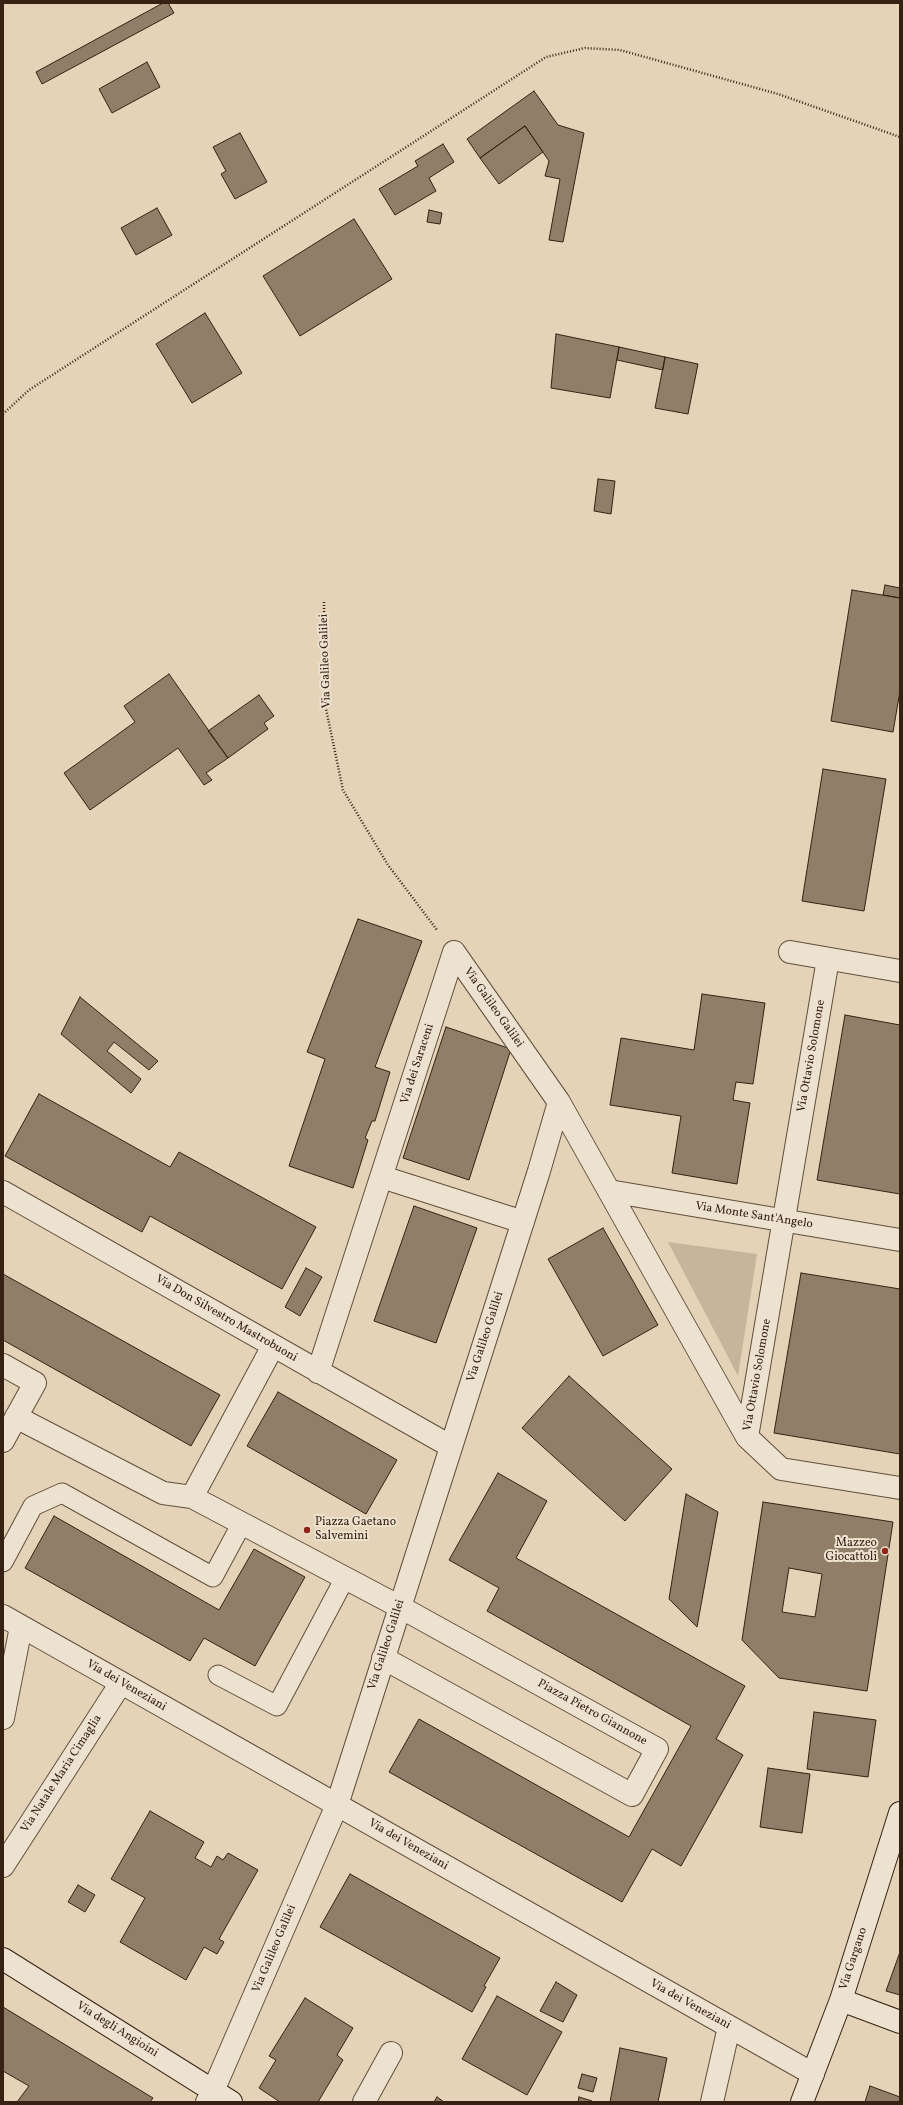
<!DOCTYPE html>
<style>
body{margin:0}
#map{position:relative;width:903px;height:2105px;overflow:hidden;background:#e4d3b7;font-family:Vollkorn,serif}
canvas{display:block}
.frame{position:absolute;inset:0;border:4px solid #362113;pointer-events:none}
</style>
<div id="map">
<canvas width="903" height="2105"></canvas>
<div class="frame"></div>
</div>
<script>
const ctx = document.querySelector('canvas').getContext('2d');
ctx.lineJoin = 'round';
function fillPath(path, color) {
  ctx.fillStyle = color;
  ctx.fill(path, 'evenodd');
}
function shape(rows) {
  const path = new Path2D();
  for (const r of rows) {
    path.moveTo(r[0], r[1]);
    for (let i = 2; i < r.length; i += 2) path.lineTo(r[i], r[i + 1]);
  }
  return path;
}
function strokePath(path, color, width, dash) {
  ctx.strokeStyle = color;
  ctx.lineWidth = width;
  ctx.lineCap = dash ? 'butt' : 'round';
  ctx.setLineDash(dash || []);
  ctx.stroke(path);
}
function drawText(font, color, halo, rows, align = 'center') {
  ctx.font = font + ' Vollkorn,serif';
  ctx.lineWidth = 4;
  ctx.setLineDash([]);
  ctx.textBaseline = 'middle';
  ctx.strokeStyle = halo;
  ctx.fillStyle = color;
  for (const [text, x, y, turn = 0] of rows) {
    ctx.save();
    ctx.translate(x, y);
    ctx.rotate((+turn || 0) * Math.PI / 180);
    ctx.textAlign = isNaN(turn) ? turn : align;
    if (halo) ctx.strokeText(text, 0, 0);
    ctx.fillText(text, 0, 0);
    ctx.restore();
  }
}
fillPath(shape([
 [668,1242,757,1254,738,1376]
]), '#c6b59b');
const building = shape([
 [163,3,168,3,174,13,42,84,36,72,163,3],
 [147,62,160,87,112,113,99,89,147,62],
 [534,91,558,125,584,133,563,242,549,240,560,179,545,176,549,161,525,126,480,158,467,139,534,91],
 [525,126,543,152,499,184,480,158,525,126],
 [240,133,267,182,235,199,221,174,226,171,213,147,240,133],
 [443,144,454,162,429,178,436,191,395,215,379,189,418,166,415,161,443,144],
 [157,208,172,235,136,255,121,228,157,208],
 [429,210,442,213,440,224,427,222,429,210],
 [354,219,392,279,300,336,263,276,354,219],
 [205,313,242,373,192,403,156,344,205,313],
 [556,334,619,347,610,398,551,388,556,334],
 [619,347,665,357,663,370,617,360,619,347],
 [665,357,698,364,688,414,655,408,665,357],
 [598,479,615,481,611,514,594,511,598,479],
 [885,585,900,588,900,598,883,595,885,585],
 [852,590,900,598,900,691,893,732,831,721,852,590],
 [169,674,228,758,206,773,212,780,204,785,178,748,90,810,64,773,135,722,124,706,169,674],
 [259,695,274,716,264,723,268,729,228,758,208,731,259,695],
 [823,769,886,779,864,911,802,901,823,769],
 [358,919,422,941,375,1067,390,1072,375,1121,372,1121,365,1138,368,1140,353,1188,289,1166,325,1059,307,1052,358,919],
 [702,994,765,1003,753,1084,736,1082,733,1100,750,1103,737,1184,672,1173,681,1116,610,1105,621,1038,694,1050,702,994],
 [80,997,158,1061,149,1070,114,1042,107,1051,141,1079,131,1093,61,1034,80,997],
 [845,1015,900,1025,900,1194,817,1180,845,1015],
 [446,1027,511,1049,469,1180,403,1158,446,1027],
 [39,1094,170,1167,179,1152,316,1227,282,1289,150,1216,142,1232,5,1156,39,1094],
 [414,1206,477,1228,436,1343,374,1321,414,1206],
 [603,1228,658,1325,603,1356,548,1259,603,1228],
 [306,1268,322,1277,300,1316,285,1307,306,1268],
 [801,1273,900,1289,900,1454,774,1433,801,1273],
 [3,1274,220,1395,191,1446,3,1340,3,1274],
 [569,1376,672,1469,625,1521,522,1428,569,1376],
 [278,1392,397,1460,366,1514,247,1446,278,1392],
 [498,1473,547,1501,516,1558,745,1686,716,1739,743,1755,681,1866,652,1849,622,1902,389,1772,419,1719,629,1837,691,1726,487,1611,499,1588,449,1560,498,1473],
 [686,1494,718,1512,697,1627,669,1599,686,1494],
 [763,1502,893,1522,867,1691,779,1678,742,1640,763,1502],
 [789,1568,822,1574,815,1617,782,1612,789,1568],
 [54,1516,219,1610,254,1549,305,1577,255,1666,204,1638,190,1661,25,1568,54,1516],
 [814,1712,876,1720,868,1777,807,1769,814,1712],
 [768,1768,810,1774,802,1833,760,1827,768,1768],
 [150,1811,204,1842,195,1858,211,1867,217,1856,223,1860,228,1853,258,1870,219,1939,224,1942,217,1954,204,1947,186,1980,120,1942,145,1898,111,1879,150,1811],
 [350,1874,500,1958,484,1986,486,1987,472,2012,320,1927,350,1874],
 [78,1885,95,1895,85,1912,68,1902,78,1885],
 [900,1952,900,1995,886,1991,900,1952],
 [556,1982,577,1995,563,2022,540,2011,556,1982],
 [497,1996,562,2032,527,2095,462,2059,497,1996],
 [305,1998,353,2028,337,2055,343,2060,318,2102,280,2102,259,2088,276,2060,269,2056,305,1998],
 [3,2007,153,2098,150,2102,17,2102,29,2086,3,2071,3,2007],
 [620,2048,667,2058,658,2102,610,2102,620,2048],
 [582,2074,597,2078,593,2092,578,2088,582,2074],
 [870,2086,900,2097,900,2102,865,2102,870,2086],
 [437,2097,444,2102,434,2102,437,2097],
 [579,2097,592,2101,592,2102,578,2102,579,2097]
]);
fillPath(building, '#907e68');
strokePath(building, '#362113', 1);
const lane = shape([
 [3,1562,33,1506,62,1493,213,1577,242,1523],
 [218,1675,277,1706,345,1578]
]);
const street = shape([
 [790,952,900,971],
 [559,1102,747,1437,781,1469,900,1488],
 [382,1177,523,1222],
 [609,1191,900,1240],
 [3,1192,450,1446],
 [273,1346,192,1497,400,1607,657,1749,632,1795,383,1658],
 [3,1365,35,1383,3,1441],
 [318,1372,454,952],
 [16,1417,163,1493,192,1497],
 [747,1437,828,959],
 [3,1616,813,2074],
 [3,1718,21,1627],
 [3,1866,121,1683],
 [207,2102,213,2091,337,1805,539,1171,559,1102,454,952],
 [364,2102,391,2053],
 [712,2102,729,2027]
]);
const secondary = shape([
 [3,1959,231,2102],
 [841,2000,900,2022],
 [802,2102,841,2000,900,1813]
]);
strokePath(lane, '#624e3c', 21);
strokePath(street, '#624e3c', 24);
strokePath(secondary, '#362113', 24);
strokePath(shape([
 [3,414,29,390,546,57,585,48,620,50,778,94,900,137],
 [324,602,325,704,343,790,388,865,437,930]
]), '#362113', 2.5, [1, 2]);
strokePath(lane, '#ede2d0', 19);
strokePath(street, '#ede2d0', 22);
strokePath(secondary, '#ede2d0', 22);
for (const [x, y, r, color] of [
 [307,1530,4,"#8f2418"],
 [885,1551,4,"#8f2418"]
]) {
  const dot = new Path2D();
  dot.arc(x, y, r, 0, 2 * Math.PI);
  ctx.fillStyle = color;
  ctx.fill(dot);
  strokePath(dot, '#ede2d0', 1.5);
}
drawText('12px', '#362113', '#ede2d0', [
 ["Via Galileo Galilei",326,661,-92],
 ["Via Galileo Galilei",493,1008,55],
 ["Via Ottavio Solomone",812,1056,-80],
 ["Via dei Saraceni",418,1064,-72],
 ["Via Monte Sant'Angelo",754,1216,9],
 ["Via Don Silvestro Mastrobuoni",226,1319,30],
 ["Via Galileo Galilei",486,1337,-72],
 ["Via Ottavio Solomone",758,1375,-80],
 ["Via Galileo Galilei",387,1645,-72],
 ["Via dei Veneziani",126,1686,30],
 ["Piazza Pietro Giannone",592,1713,29],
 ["Via Natale Maria Cimaglia",62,1774,-57],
 ["Via dei Veneziani",408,1845,30],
 ["Via Galileo Galilei",275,1949,-67],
 ["Via Gargano",854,1959,-72],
 ["Via dei Veneziani",690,2005,29],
 ["Via degli Angioini",117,2030,32]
]);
drawText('12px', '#362113', '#ede2d0', [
 ["Piazza Gaetano",315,1523],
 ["Salvemini",315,1537],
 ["Mazzeo",877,1544,"right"],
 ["Giocattoli",877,1558,"right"]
], 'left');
</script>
